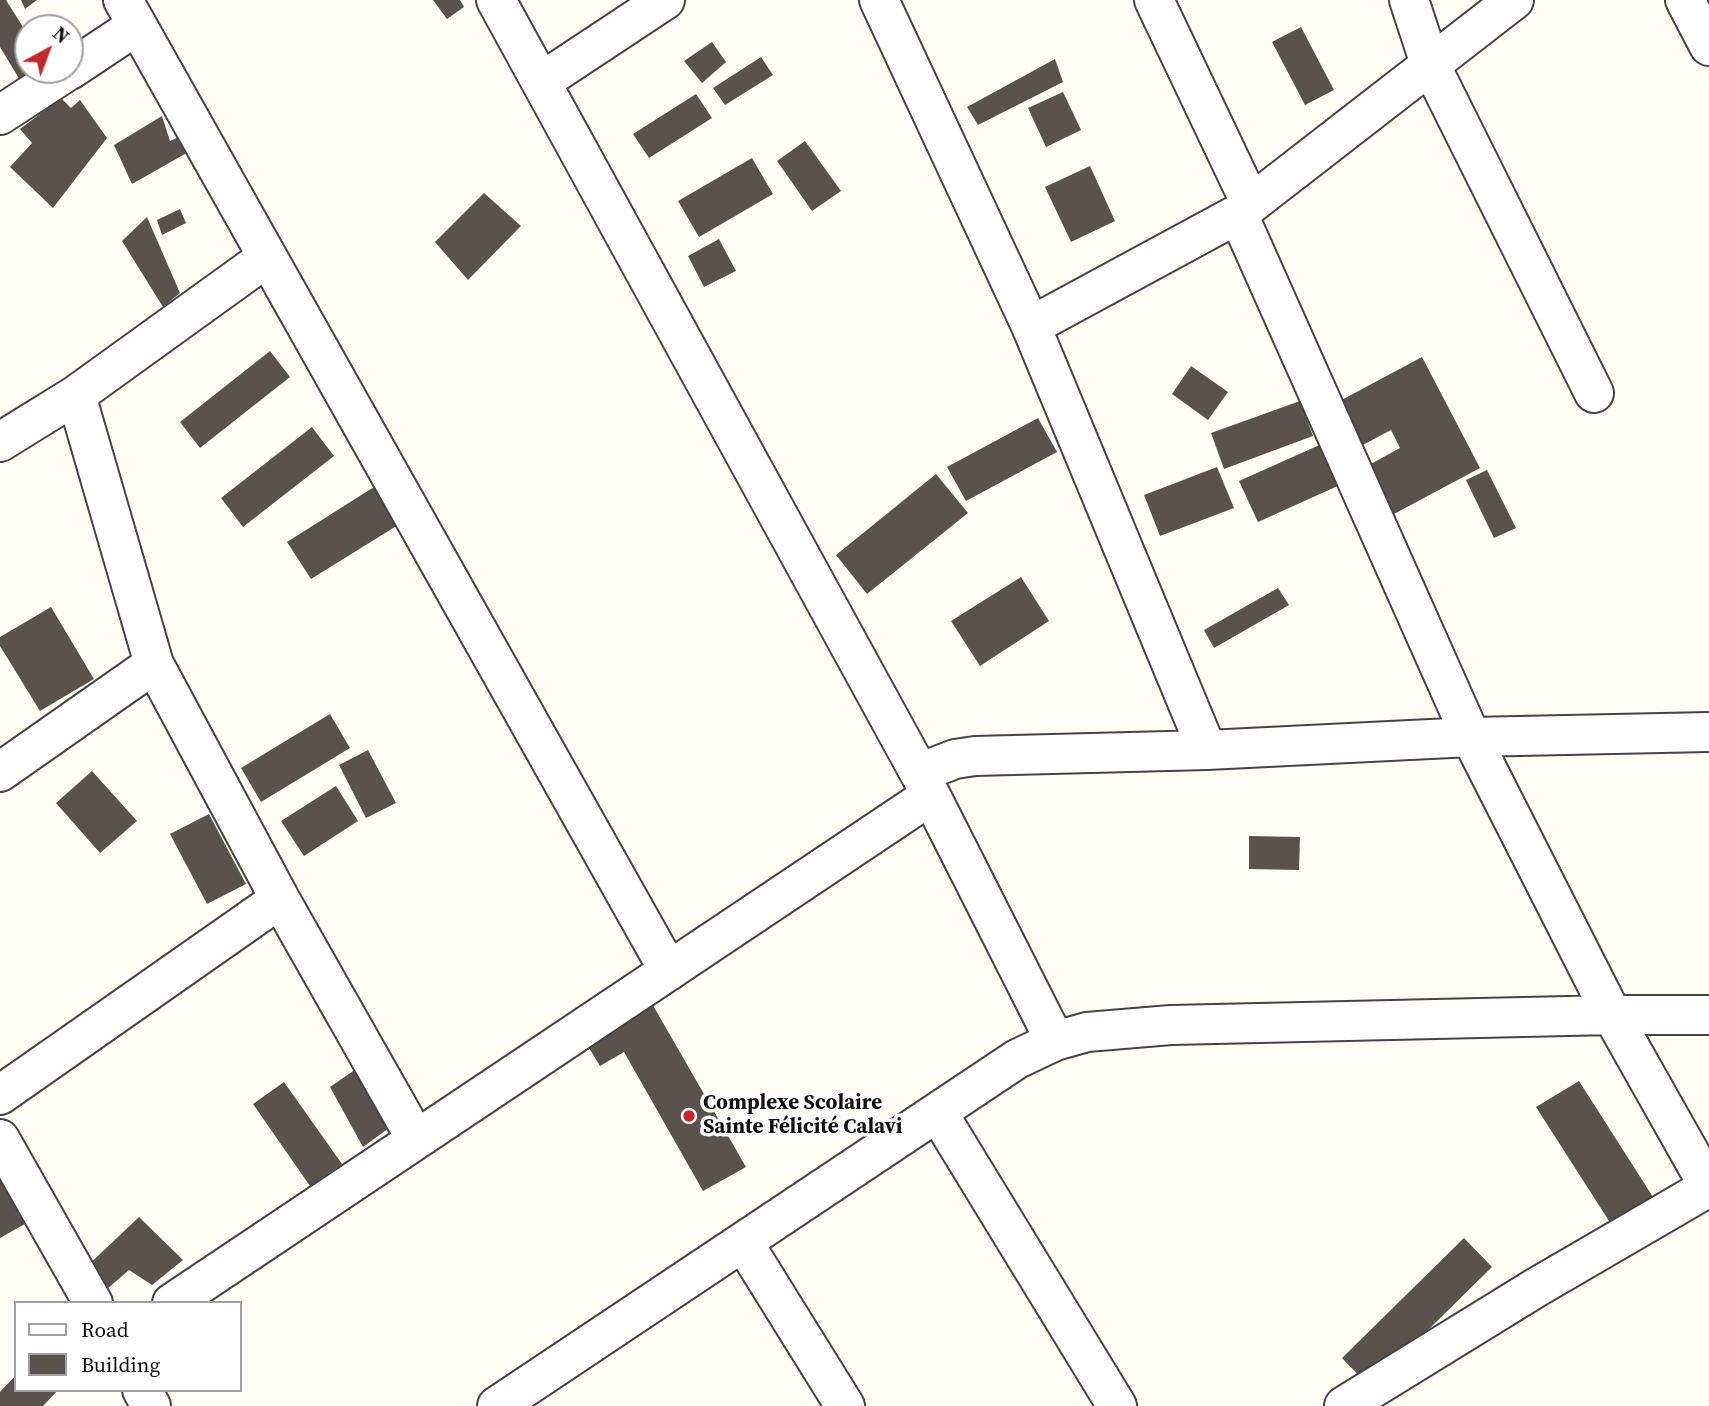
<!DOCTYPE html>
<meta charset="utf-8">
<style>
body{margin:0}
#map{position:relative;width:1709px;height:1406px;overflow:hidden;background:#fffdf5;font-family:"Source Serif 4",serif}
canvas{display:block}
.legend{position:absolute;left:14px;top:1301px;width:228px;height:91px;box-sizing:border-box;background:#fff;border:2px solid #a0a0a0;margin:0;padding:9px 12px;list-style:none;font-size:21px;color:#111}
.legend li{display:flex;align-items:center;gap:14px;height:35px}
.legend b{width:35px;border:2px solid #a0a0a0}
.north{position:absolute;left:14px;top:14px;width:70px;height:70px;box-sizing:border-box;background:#fff;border:2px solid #a0a0a0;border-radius:50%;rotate:41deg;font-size:19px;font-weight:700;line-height:28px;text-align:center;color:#111}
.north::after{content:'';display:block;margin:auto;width:24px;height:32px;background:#c4262e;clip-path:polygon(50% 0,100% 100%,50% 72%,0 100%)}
</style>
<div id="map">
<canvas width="1709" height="1406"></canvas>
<ul class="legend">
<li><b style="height:9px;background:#fff"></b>Road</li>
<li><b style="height:19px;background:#5a524d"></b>Building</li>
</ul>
<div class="north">N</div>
</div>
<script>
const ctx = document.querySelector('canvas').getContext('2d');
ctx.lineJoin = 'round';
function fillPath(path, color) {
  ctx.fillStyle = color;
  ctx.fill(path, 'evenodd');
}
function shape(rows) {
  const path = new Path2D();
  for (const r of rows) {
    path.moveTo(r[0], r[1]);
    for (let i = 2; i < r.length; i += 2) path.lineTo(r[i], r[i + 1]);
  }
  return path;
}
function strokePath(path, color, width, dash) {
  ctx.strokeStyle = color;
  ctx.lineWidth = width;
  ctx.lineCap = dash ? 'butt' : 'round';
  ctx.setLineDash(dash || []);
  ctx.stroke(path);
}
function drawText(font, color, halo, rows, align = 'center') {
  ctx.font = font + ' "Source Serif 4",serif';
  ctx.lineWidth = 7;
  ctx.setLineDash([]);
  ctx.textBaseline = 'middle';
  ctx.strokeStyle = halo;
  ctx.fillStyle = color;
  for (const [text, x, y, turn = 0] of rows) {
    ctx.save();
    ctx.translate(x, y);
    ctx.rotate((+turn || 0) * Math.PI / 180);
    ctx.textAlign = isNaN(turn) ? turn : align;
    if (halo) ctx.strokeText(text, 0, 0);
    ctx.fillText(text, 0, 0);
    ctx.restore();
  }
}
fillPath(shape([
 [0,0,6,0,28,35,28,70,40,70,23,85,0,47],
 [21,0,37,0,25,9],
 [433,0,460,0,464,7,447,19],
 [1301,27,1334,90,1305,105,1272,42],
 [712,42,726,62,702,83,684,61],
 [761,57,773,75,725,105,713,88],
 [1055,59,1063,82,978,125,967,107],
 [1063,92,1081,130,1046,147,1028,108],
 [696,94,712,118,649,158,633,134],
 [61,98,71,108,80,100,107,138,53,208,10,167,32,143,20,129],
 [162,116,170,141,192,131,199,146,132,184,114,145],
 [805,141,841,191,812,211,777,161],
 [752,158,773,194,699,237,678,201],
 [1090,166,1115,221,1071,242,1045,187],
 [484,193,521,226,468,280,435,242],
 [180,209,186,223,162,235,157,220],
 [147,217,180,293,163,307,122,241],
 [719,239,736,271,704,287,688,256],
 [270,351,290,377,200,448,180,422],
 [1422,357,1480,468,1394,514,1369,465,1400,448,1391,430,1359,447,1336,403],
 [1191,366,1228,392,1208,420,1172,394],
 [1300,401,1313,436,1224,469,1211,433],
 [1038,418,1057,452,966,501,947,467],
 [312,427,334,456,243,527,221,498],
 [1324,443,1342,484,1258,522,1239,481],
 [1217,467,1234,508,1160,536,1144,495],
 [1487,470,1516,528,1494,538,1466,480],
 [936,474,968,513,867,594,836,555],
 [374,487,398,525,311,579,287,542],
 [1021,577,1049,621,980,666,951,621],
 [1278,588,1289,605,1214,648,1204,630],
 [51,607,94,679,40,711,0,646,0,637],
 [330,714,350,748,261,802,241,768],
 [368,750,396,803,366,818,339,765],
 [92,771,137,821,100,853,56,803],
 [336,786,358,821,304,856,281,821],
 [209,814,246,884,207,904,170,834],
 [1249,836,1300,837,1299,870,1249,869],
 [647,995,746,1167,703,1191,624,1052,600,1066,580,1033],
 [359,1067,393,1125,363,1147,330,1087],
 [1579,1081,1660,1208,1618,1235,1536,1107],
 [284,1082,342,1164,310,1186,253,1104],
 [0,1165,32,1220,0,1238],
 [139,1217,183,1260,152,1285,129,1270,107,1289,82,1271],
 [1464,1238,1492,1267,1370,1387,1342,1358],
 [16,1375,16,1390,58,1390,43,1406,0,1406,0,1392]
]), '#5a524d');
const minor = shape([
 [123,0,669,971],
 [496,0,921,776,1055,1041],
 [879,0,1031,326,1207,750],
 [1154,0,1251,204],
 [1409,0,1430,64,1594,393],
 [1685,0,1709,46],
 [70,70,136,26],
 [541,82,665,0],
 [0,115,69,70],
 [1238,214,1471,737,1612,1015,1709,1187],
 [1031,326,1238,214,1514,0],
 [76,395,154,664,280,899,416,1139],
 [0,442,76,395,266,258],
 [0,772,154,664],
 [921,776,937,766,955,759,975,756,1207,750,1471,737,1709,732],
 [0,1095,280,899],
 [938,1113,1117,1406],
 [0,1139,93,1303],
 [743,1242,845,1406],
 [172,1303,930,796],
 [142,1390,151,1406],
 [497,1406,1017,1059,1055,1041,1087,1032,1171,1025,1612,1015,1709,1015],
 [1344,1406,1537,1287,1709,1187]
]);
strokePath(minor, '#444', 42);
strokePath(minor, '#fff', 38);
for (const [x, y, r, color] of [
 [689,1116,7,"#c4262e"]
]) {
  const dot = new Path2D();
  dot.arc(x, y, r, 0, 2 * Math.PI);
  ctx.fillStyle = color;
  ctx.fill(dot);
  strokePath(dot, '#fff', 2.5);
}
drawText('bold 21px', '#111', '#fff', [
 ["Complexe Scolaire",703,1104],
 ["Sainte Félicité Calavi",703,1128]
], 'left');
</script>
